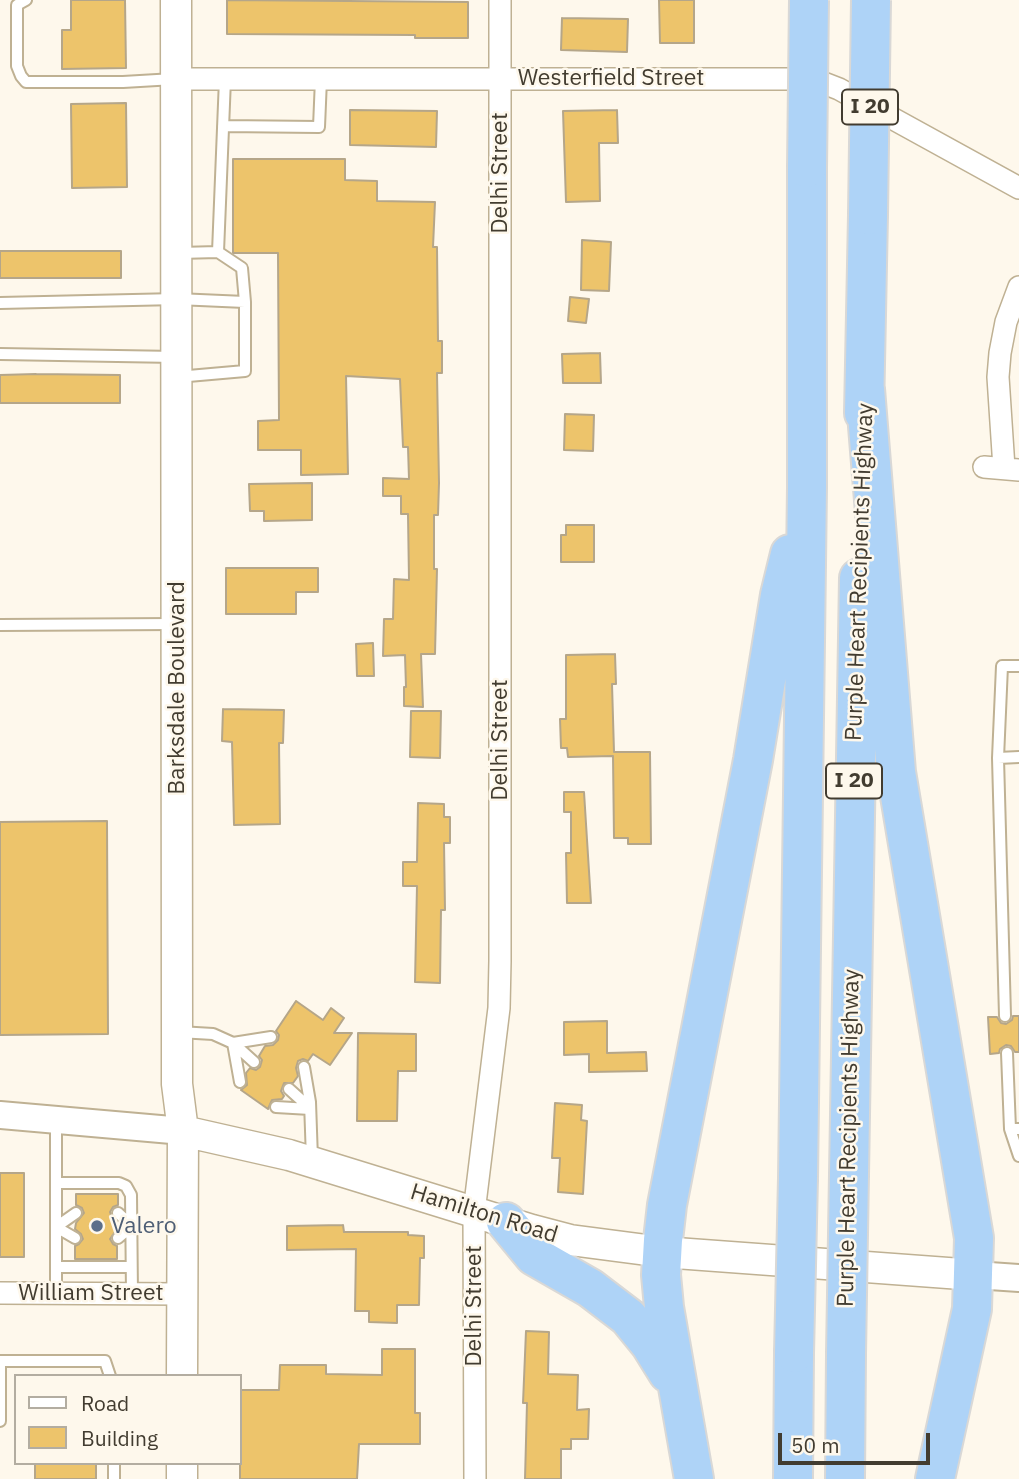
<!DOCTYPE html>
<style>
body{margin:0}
#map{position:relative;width:1019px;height:1479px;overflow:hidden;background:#fef8ec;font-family:"IBM Plex Sans",sans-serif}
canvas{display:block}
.legend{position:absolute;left:14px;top:1374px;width:228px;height:91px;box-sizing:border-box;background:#fef8ec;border:2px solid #b3ada1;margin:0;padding:9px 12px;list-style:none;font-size:21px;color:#423c30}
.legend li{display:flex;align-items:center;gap:14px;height:35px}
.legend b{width:35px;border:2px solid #b3ada1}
.scale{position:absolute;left:778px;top:1433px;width:152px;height:32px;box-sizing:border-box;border:4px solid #423c30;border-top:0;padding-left:9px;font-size:21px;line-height:24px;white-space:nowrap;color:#423c30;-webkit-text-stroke:5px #fef8ec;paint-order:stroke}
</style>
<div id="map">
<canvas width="1019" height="1479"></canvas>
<ul class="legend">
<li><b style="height:9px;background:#fff"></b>Road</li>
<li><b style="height:19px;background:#edc46b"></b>Building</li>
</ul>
<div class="scale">50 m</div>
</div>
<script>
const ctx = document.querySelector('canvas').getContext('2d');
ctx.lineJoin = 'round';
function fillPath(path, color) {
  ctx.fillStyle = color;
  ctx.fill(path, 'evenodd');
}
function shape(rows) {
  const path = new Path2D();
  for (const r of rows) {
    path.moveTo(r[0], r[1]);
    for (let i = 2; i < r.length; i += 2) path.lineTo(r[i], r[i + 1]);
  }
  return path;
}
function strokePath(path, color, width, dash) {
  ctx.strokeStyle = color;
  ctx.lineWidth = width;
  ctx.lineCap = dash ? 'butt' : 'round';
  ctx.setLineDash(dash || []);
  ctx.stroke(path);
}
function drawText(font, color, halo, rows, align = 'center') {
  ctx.font = font + ' "IBM Plex Sans",sans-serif';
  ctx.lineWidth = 5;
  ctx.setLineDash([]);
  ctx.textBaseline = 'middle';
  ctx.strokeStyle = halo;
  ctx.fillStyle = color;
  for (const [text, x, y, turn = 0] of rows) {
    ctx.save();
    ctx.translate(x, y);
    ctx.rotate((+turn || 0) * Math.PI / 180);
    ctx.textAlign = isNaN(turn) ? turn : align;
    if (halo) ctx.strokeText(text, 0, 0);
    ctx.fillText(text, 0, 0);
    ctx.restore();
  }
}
const building = shape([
 [71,0,125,0,126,68,62,69,62,30,71,30,71,0],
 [227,0,468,2,468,38,415,38,415,35,227,34,227,0],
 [659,0,694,0,694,43,660,43,659,0],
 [562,18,628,19,627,52,561,50,562,18],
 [126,103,127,187,72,188,71,104,126,103],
 [350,110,437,111,436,147,350,145,350,110],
 [617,110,618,143,599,143,600,201,566,202,563,111,617,110],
 [233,159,345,159,345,180,377,181,377,201,435,202,433,247,437,247,438,341,442,341,442,373,437,373,439,483,438,515,434,515,434,569,437,569,435,654,421,654,423,707,404,706,404,687,406,687,405,655,383,656,384,619,393,619,394,579,409,580,408,514,401,514,401,496,383,496,383,478,409,479,408,447,403,447,400,379,346,376,348,474,301,475,301,450,258,450,258,421,279,420,278,253,233,253,233,159],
 [582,240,611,242,609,291,581,290,582,240],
 [0,251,121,251,121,278,0,278,0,251],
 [570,297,589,299,586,323,568,321,570,297],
 [600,353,601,383,563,383,562,354,600,353],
 [36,374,120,375,120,403,0,403,0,375,36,374],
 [565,414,594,415,593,451,564,450,565,414],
 [312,483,312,520,264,521,264,511,250,511,249,484,312,483],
 [566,525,594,525,594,562,561,562,561,535,566,535,566,525],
 [226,568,318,568,318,592,296,592,296,614,226,614,226,568],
 [373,643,374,676,357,676,356,644,373,643],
 [615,654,616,684,612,684,614,752,650,752,651,844,628,844,628,838,614,838,613,756,568,757,567,748,561,748,560,719,566,719,566,655,615,654],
 [223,709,284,710,283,743,279,743,280,824,234,825,232,742,222,741,223,709],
 [411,711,441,711,440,758,410,757,411,711],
 [564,792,584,792,591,903,567,903,566,853,571,853,571,812,564,812,564,792],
 [418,803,444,804,444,817,450,817,450,843,444,843,445,910,441,910,440,983,415,982,417,886,403,886,403,862,417,862,418,803],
 [107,821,108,1034,0,1035,0,822,107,821],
 [296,1001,323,1020,331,1008,344,1018,334,1033,352,1033,330,1065,313,1054,308,1061,303,1059,298,1061,296,1068,298,1076,293,1083,284,1083,281,1091,284,1096,282,1099,272,1100,268,1109,241,1090,247,1085,246,1073,250,1068,256,1070,260,1067,262,1060,259,1056,265,1046,273,1045,278,1040,279,1035,276,1031,296,1001],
 [1013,1016,1019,1016,1019,1052,1015,1052,1011,1046,1006,1045,1000,1049,999,1053,990,1054,988,1017,997,1017,1001,1023,1006,1024,1012,1020,1013,1016],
 [607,1021,607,1053,646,1052,647,1071,589,1072,589,1054,564,1055,564,1022,607,1021],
 [358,1033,416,1034,416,1071,398,1071,397,1121,357,1121,358,1033],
 [555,1103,582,1105,581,1120,587,1121,583,1194,558,1192,560,1158,552,1158,555,1103],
 [0,1173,24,1173,24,1257,0,1257,0,1173],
 [76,1194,118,1194,118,1205,113,1207,110,1212,112,1218,118,1223,118,1228,110,1239,113,1244,117,1246,117,1259,75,1259,75,1246,79,1244,83,1239,81,1234,75,1229,76,1223,84,1213,82,1208,76,1205,76,1194],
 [343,1225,344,1232,408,1232,408,1235,424,1236,424,1258,420,1258,419,1305,397,1305,397,1323,369,1322,369,1311,355,1311,356,1249,287,1250,287,1226,343,1225],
 [526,1331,549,1332,548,1374,578,1375,577,1410,589,1409,588,1439,571,1439,571,1449,561,1449,561,1479,525,1479,527,1403,523,1403,526,1331],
 [382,1349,415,1349,415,1413,420,1413,420,1444,359,1444,357,1479,240,1479,240,1390,279,1390,280,1365,326,1365,326,1374,382,1375,382,1349],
 [35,1463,96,1463,96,1479,35,1479,35,1463]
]);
fillPath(building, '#edc46b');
strokePath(building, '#b5a689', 2);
const service = shape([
 [26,0,17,5,17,66,21,76,26,82,123,82,174,79],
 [225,79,218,252,242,268,245,302],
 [223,126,319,127,321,79],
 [179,253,218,252],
 [0,303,177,299,245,302,245,371,177,377],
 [0,354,176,357],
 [0,625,174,624],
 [998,758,1002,666,1019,666],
 [1005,1016,998,758,1019,757],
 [179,1032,213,1034,233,1043,271,1037],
 [233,1043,240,1082],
 [233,1043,254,1062],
 [1007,1053,1010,1129],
 [304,1067,310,1102,312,1159],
 [289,1089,310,1108],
 [276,1107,310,1109],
 [1019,1129,1010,1129,1019,1156],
 [56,1183,119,1183,126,1186,131,1195,132,1294],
 [118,1213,132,1226,118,1238],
 [75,1238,56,1227,76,1213],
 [56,1267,131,1267],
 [56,1293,56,1121],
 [0,1421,0,1361,105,1361,110,1376],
 [114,1463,114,1479]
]);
const minor = shape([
 [177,79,801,79,821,82,839,89,1019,188],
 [984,467,1019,470],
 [1004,468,998,377,1000,353,1006,322,1019,287],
 [0,1293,182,1294],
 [475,1479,474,1212,499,1008,500,961,500,0]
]);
const tertiary = shape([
 [0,1115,183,1131],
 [975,1275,1019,1278]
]);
const secondary = shape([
 [176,0,177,1032,177,1084,183,1131,182,1376],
 [183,1131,289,1155,532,1230,570,1240,662,1252,975,1275],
 [182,1463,182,1479]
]);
const motorway = shape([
 [865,389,896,772,974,1238,972,1309,935,1479],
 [864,413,868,215],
 [849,1174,859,578],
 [798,1178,807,487,807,168],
 [506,1222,534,1256,590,1288,628,1317,650,1344,668,1373],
 [694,1479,664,1307,661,1275,663,1240,667,1205,753,760,780,595,790,554],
 [793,1479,794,1353],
 [845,1479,846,1354]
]);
strokePath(service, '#bfb193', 14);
strokePath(minor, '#bfb193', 24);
strokePath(tertiary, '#bfb193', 30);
strokePath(secondary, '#bfb193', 33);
strokePath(motorway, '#d9d8d6', 42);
strokePath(service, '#fff', 10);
strokePath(minor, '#fff', 21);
strokePath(tertiary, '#fff', 26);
strokePath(secondary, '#fff', 30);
strokePath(motorway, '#aed3f7', 38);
const motorwayBridge = shape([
 [807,168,809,0],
 [868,215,871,0],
 [794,1353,798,1178],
 [846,1354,849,1174]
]);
strokePath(motorwayBridge, '#d9d8d6', 42, []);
strokePath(motorwayBridge, '#aed3f7', 38);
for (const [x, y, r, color] of [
 [97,1226,7,"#5c6f8a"]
]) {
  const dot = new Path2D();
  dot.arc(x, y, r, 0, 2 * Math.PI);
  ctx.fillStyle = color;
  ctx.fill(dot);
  strokePath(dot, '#fef8ec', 2.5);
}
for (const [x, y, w] of [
 [870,107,56],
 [854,781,56]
]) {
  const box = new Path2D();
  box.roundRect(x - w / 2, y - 17.5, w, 35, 5);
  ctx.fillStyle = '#fef8ec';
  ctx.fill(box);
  strokePath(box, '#423c30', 2);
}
drawText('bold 21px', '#423c30', null, [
 ["I 20",870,107],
 ["I 20",854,781]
]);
drawText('23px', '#423c30', '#fef8ec', [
 ["Westerfield Street",611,78],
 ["Delhi Street",500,173,-90],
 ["Purple Heart Recipients Highway",860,572,-88],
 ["Barksdale Boulevard",177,688,-90],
 ["Delhi Street",500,740,-90],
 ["Purple Heart Recipients Highway",849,1138,-89],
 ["Hamilton Road",484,1214,17],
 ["William Street",91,1293],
 ["Delhi Street",474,1306,-90]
]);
drawText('23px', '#4e5e75', '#fef8ec', [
 ["Valero",111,1226]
], 'left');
</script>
